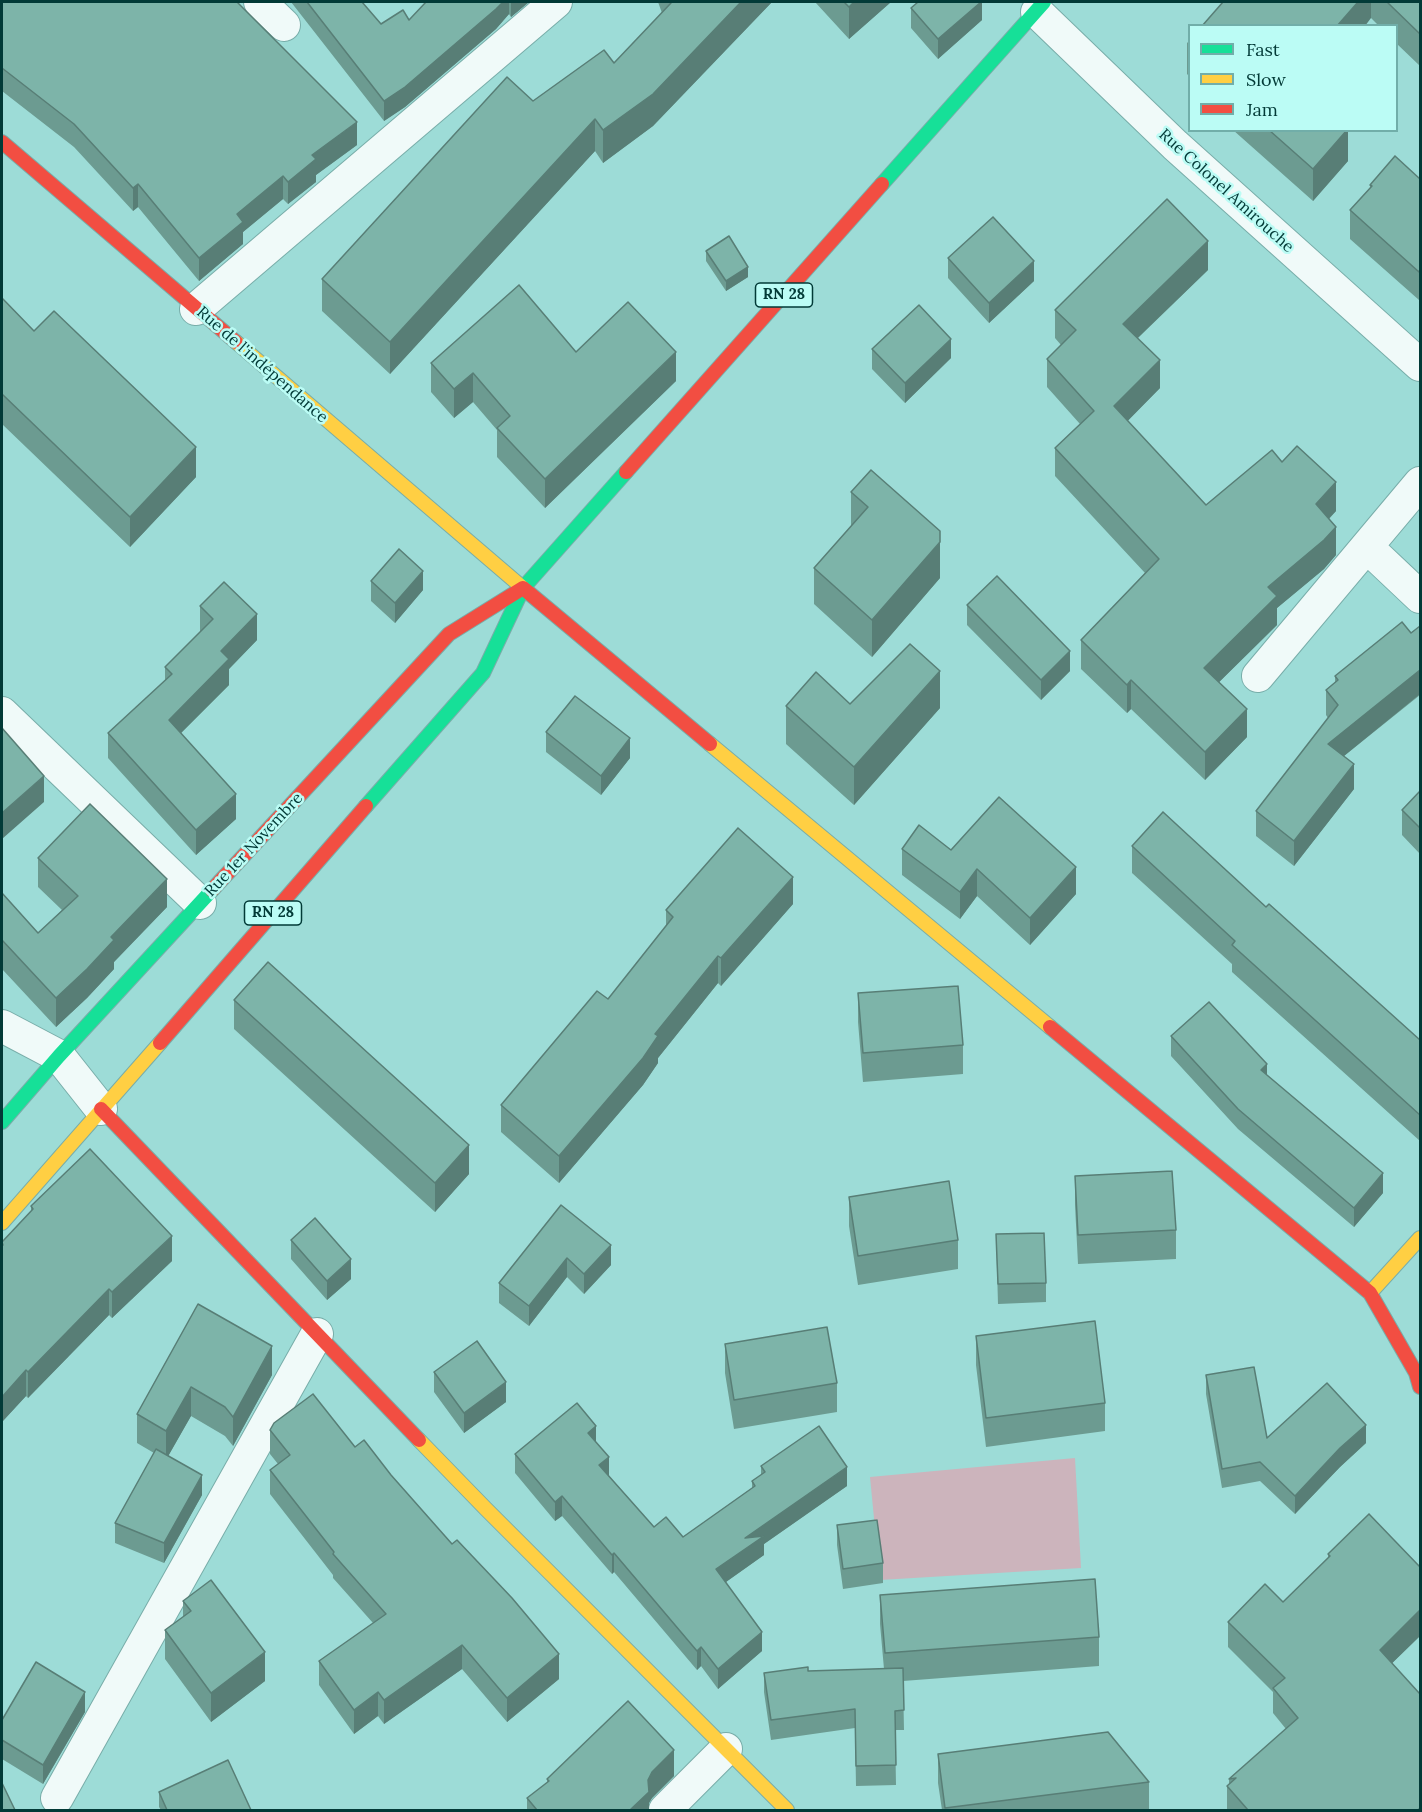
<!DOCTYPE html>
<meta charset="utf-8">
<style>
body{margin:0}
#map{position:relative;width:1422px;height:1812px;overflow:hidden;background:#9ddcd7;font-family:Lora,serif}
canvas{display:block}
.frame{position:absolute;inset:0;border:3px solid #023a37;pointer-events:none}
.legend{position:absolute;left:1188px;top:24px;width:210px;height:108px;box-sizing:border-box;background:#bbfcf5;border:2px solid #71aea9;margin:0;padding:8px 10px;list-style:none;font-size:18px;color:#023a37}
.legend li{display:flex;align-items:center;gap:12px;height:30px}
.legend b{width:30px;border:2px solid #71aea9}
</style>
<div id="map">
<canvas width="1422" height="1812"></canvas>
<div class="frame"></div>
<ul class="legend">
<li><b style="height:8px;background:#16e098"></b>Fast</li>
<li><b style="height:8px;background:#ffcf43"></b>Slow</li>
<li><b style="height:8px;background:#f24e42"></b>Jam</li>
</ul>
</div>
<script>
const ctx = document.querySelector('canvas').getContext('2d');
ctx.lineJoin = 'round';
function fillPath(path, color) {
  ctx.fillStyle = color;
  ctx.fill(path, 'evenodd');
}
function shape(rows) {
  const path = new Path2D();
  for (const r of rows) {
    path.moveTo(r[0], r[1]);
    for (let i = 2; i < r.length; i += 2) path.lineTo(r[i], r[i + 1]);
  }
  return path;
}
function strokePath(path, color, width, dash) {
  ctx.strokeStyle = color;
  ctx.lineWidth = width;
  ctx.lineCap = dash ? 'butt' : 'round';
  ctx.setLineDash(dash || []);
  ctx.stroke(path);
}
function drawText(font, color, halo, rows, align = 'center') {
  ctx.font = font + ' Lora,serif';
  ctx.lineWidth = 5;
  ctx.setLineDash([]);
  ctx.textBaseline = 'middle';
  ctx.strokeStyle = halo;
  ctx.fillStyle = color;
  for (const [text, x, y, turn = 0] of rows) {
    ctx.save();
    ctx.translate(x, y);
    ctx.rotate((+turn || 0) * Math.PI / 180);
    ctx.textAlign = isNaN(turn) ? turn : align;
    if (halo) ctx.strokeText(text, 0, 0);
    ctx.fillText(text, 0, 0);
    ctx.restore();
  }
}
fillPath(shape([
 [1075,1458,1081,1568,880,1580,870,1477]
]), '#ccb4bc');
const street = shape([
 [260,2,284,25],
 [1037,12,1175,145,1420,365],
 [196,309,556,2],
 [1367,547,1420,597],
 [1258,676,1420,483],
 [2,713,200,903],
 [2,1026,59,1056,101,1109],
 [57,1798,317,1334],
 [665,1810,726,1749]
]);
const fast = shape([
 [882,184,1044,2],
 [366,806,483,673,523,588,626,472],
 [2,1122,59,1056,212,890]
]);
const slow = shape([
 [236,342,523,588],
 [710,744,1050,1027],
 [2,1223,160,1043],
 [1370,1293,1420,1238],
 [419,1440,485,1508,787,1810]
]);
const jam = shape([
 [2,142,236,342],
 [626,472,882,184],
 [523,588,710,744],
 [212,890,449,634,523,588],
 [1050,1027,1370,1293,1416,1373,1420,1387],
 [160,1043,366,806],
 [101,1109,419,1440]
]);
strokePath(street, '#78ada9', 34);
strokePath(fast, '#78ada9', 16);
strokePath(slow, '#78ada9', 16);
strokePath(jam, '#78ada9', 16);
strokePath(street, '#f0faf9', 32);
strokePath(fast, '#16e098', 14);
strokePath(slow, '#ffcf43', 14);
strokePath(jam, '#f24e42', 14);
fillPath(shape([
 [2,2,357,145,316,175,316,182,288,204,283,199,243,232,243,244,199,281,138,207,133,211,74,147,2,91],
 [291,2,362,2,381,24,409,20,426,2,529,2,511,17,509,14,496,29,405,107,384,121],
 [658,2,772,2,653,126,603,163,595,151,390,374,322,311,322,279,533,101,614,63,662,13],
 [815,2,891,2,849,39],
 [982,2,982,20,938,59,911,28,911,8],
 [1223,2,1420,2,1420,66,1396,43,1396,26,1379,26,1371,18],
 [1190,40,1190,77,1187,74,1187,43],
 [1233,130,1348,130,1348,161,1313,201],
 [1420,179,1420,298,1419,300,1350,239,1350,210,1370,188,1370,185],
 [706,251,748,277,726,291,706,261],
 [948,258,1034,281,989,323,948,278],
 [1208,270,1138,338,1160,388,1127,421,1206,505,1282,462,1336,511,1329,519,1336,555,1324,569,1277,608,1277,625,1219,682,1247,737,1205,780,1131,709,1127,713,1081,669,1081,640,1145,573,1055,476,1055,448,1080,424,1047,387,1047,359,1061,345,1055,338,1055,310],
 [2,298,34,331,196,477,130,547,2,424],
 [872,349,951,358,905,403,872,369],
 [576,352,676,381,545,508,497,457,497,430,473,402,454,418,431,392,431,363],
 [871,470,940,578,872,657,814,604,814,568,851,526,851,492],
 [371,581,423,590,395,623,371,601],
 [967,605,1070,671,1041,700,967,625],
 [200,606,257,640,229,669,229,685,181,733,236,819,196,855,108,758,108,733,165,681,165,667,200,632],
 [1420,626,1420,695,1344,756,1354,789,1294,866,1256,836,1256,811,1328,718,1326,715,1326,690,1335,683,1335,676,1411,633],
 [850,704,940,708,854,805,786,744,786,706],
 [546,732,630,758,601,795,546,752],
 [1420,791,1420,854,1402,835,1402,810],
 [1132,846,1266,907,1420,1040,1420,1141,1232,972,1232,964,1132,873],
 [902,849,1076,894,1030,945,977,896,960,919,902,875],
 [38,858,167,907,114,962,114,969,87,998,56,1027,2,969,2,893,38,933,62,910,38,887],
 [793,904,721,986,718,983,658,1058,658,1063,643,1085,559,1183,501,1132,501,1105,608,999,666,926,666,910],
 [858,993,963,1045,963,1074,863,1082,858,1022],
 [234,1000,469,1174,435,1212,234,1029],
 [1171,1036,1267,1075,1383,1193,1354,1227,1238,1129,1171,1056],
 [1075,1176,1176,1230,1176,1259,1078,1264,1075,1205],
 [849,1197,958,1240,958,1269,858,1285,849,1226],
 [561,1205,611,1265,584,1294,567,1277,529,1326,499,1303,499,1283],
 [31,1206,172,1261,112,1318,109,1315,28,1398,26,1396,2,1422,2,1242,31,1211],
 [996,1234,1046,1283,1046,1302,998,1304],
 [291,1240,351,1279,327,1300,291,1259],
 [198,1304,272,1375,233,1446,225,1436,191,1416,168,1456,202,1495,164,1563,115,1543,115,1523,154,1453,137,1443,137,1414],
 [976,1336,1105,1403,1105,1431,986,1447,976,1365],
 [725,1344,837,1383,837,1412,734,1429,725,1373],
 [434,1372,506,1402,464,1433,434,1392],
 [1206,1375,1267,1438,1366,1443,1340,1467,1295,1514,1260,1481,1222,1488,1206,1394],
 [270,1430,355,1447,391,1475,559,1679,507,1722,462,1669,384,1724,378,1716,354,1734,319,1685,319,1661,373,1623,333,1578,333,1575,270,1494,270,1470,278,1464,270,1454],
 [596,1442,609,1476,654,1527,683,1537,752,1488,752,1481,761,1475,761,1466,847,1486,764,1544,764,1555,726,1582,762,1651,718,1689,701,1666,697,1670,614,1572,612,1574,562,1516,555,1521,515,1473,515,1454],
 [837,1525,883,1563,883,1583,843,1589,837,1545],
 [1328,1554,1420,1567,1420,1636,1392,1663,1420,1810,1227,1810,1227,1786,1229,1784,1229,1779,1286,1729,1273,1713,1273,1692,1228,1647,1228,1622,1283,1602,1328,1558],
 [880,1595,1099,1637,1099,1666,903,1681,904,1730,895,1730,896,1785,856,1786,855,1728,771,1740,764,1692,764,1673,884,1669,880,1624],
 [183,1601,265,1681,211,1722,165,1659,165,1630,183,1617],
 [85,1712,43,1784,2,1759,2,1720],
 [938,1754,1149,1782,1149,1810,942,1810,938,1783],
 [674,1776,652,1798,649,1803,649,1810,527,1810,527,1798,547,1783,547,1779],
 [159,1792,251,1810,161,1810,159,1807]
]), '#6c9b91');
fillPath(shape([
 [503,2,509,2,509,14,496,29,405,107,384,121,384,101],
 [511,2,529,2,511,17],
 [741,2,772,2,653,126,603,163,603,130],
 [854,2,891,2,849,39,849,7],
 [981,2,982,2,982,20,938,59,938,39],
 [1358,2,1371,2,1371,18,1365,26,1337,26],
 [595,119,595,151,390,374,390,342],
 [357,122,357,145,316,175,316,182,288,204,288,182,312,155],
 [1347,130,1348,130,1348,161,1313,201,1313,169],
 [283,176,283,199,243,232,243,244,199,281,199,258,237,214],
 [138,184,138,207,133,211,133,188],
 [1208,241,1208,270,1123,352,1123,324],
 [1034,261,1034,281,989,323,989,303],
 [748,267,748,277,726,291,726,281],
 [1420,269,1420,298,1419,300,1419,272],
 [951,339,951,358,905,403,905,383],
 [676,352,676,381,545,508,545,479],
 [1160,360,1160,388,1114,435,1114,406],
 [473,373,473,402,454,418,454,389],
 [196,447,196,477,130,547,130,517],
 [1336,482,1336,511,1316,532,1316,504],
 [1336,527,1336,555,1324,569,1277,608,1277,625,1204,697,1204,668,1268,587],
 [940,542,940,578,872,657,872,620],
 [423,571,423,590,395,623,395,603],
 [257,614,257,640,229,669,229,685,169,745,169,720,221,651],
 [1070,651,1070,671,1041,700,1041,680],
 [1420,669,1420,694,1328,769,1328,744],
 [940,671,940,708,854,805,854,767],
 [1131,680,1131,709,1127,713,1127,685],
 [1247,709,1247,737,1205,780,1205,752],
 [630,738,630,758,601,795,601,776],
 [1354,764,1354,789,1294,866,1294,841],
 [44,776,44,802,2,839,2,813],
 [236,794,236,819,196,855,196,830],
 [1076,867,1076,894,1030,945,1030,918],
 [977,869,977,896,960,919,960,892],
 [793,877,793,904,721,986,721,958],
 [167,879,167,907,114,962,114,969,87,998,56,1027,56,998,111,937],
 [718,956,718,983,658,1058,658,1063,643,1085,559,1183,559,1156,655,1034],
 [1267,1064,1267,1084,1261,1070],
 [469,1145,469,1174,435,1212,435,1183],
 [1383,1173,1383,1193,1354,1227,1354,1208],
 [172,1236,172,1261,112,1318,112,1292],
 [611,1245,611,1265,584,1294,584,1274],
 [567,1258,567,1277,529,1326,529,1306],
 [351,1259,351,1279,327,1300,327,1281],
 [109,1289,109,1315,28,1398,28,1372],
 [272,1346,272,1375,233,1446,233,1417],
 [26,1370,26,1396,2,1422,2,1397],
 [506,1382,506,1402,464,1433,464,1413],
 [191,1387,191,1416,166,1460,166,1431],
 [1366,1425,1366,1443,1340,1467,1295,1514,1295,1496,1340,1448],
 [596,1426,596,1445,588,1433],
 [609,1457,609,1477,599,1465],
 [847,1467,847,1486,764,1544,764,1555,716,1589,716,1569,745,1538],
 [202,1475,202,1495,164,1563,164,1543],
 [562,1496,562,1516,555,1521,555,1502],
 [614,1553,614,1572,612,1574,612,1555],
 [1420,1610,1420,1636,1380,1675,1380,1650],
 [762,1632,762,1651,718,1689,718,1669],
 [462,1645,462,1669,384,1724,384,1700],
 [701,1647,701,1666,697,1670,697,1651],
 [265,1652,265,1681,211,1722,211,1693],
 [559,1654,559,1679,507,1722,507,1698],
 [85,1692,85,1712,43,1784,43,1765],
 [378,1692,378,1716,354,1734,354,1710],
 [674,1750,674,1776,652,1798,649,1803,649,1810,630,1810,652,1772]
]), '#587e76');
const building = shape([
 [2,2,237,2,357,122,312,155,316,159,288,182,283,176,237,214,243,222,199,258,138,184,133,188,74,124,2,68,2,2],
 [307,2,362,2,381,24,403,10,409,20,426,2,503,2,496,9,405,87,384,101,307,2],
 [671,2,741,2,653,94,603,130,595,119,390,342,322,279,507,77,533,101,604,50,614,63,671,3,671,2],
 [844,2,854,2,849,7,844,2],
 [918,2,981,2,938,39,911,8,918,2],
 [1223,2,1358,2,1337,26,1202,26,1223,2],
 [1387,2,1420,2,1420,34,1387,2],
 [1269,130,1347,130,1313,169,1269,130],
 [1395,156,1420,179,1420,269,1419,272,1350,210,1372,186,1370,185,1395,156],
 [1167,199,1208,241,1123,324,1160,360,1114,406,1206,505,1272,450,1282,462,1297,446,1336,482,1316,504,1336,527,1324,540,1268,587,1277,596,1204,668,1247,709,1205,752,1131,680,1127,685,1081,640,1159,559,1055,448,1094,411,1047,359,1076,330,1055,310,1167,199],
 [993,217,1034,261,989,303,948,258,993,217],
 [729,236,748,267,726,281,706,251,729,236],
 [519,285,576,352,628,302,676,352,545,479,497,428,510,416,473,373,454,389,431,363,519,285],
 [2,298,34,331,54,311,196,447,130,517,2,394,2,298],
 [919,305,951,339,905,383,872,349,919,305],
 [871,470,940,531,940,542,872,620,814,568,868,507,851,492,871,470],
 [399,549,423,571,395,603,371,581,399,549],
 [997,576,1070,651,1041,680,967,605,997,576],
 [224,582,257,614,221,651,229,659,169,720,236,794,196,830,108,733,172,674,165,667,213,619,200,606,224,582],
 [1402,622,1411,633,1420,626,1420,670,1328,744,1354,764,1294,841,1256,811,1338,705,1326,690,1338,680,1335,676,1402,622],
 [910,644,940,671,854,767,786,706,816,672,850,704,910,644],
 [575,696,630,738,601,776,546,732,575,696],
 [2,728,44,776,2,813,2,728],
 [1420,791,1420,828,1402,810,1420,791],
 [999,797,1076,867,1030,918,977,869,960,892,902,849,919,825,951,850,999,797],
 [90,804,167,879,111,937,114,940,87,969,56,998,2,940,2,893,38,933,78,896,38,858,90,804],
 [1163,812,1266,907,1269,904,1420,1040,1420,1115,1232,945,1235,941,1132,846,1163,812],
 [738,828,793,877,721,958,718,956,655,1034,658,1036,643,1058,559,1156,501,1105,597,991,608,999,673,917,666,910,738,828],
 [268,962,469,1145,435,1183,234,1000,268,962],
 [958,986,963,1045,863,1053,858,993,958,986],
 [1209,1002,1267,1064,1261,1070,1383,1173,1354,1208,1238,1109,1171,1036,1209,1002],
 [90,1149,172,1236,112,1292,109,1289,28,1372,26,1370,2,1397,2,1246,3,1245,2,1242,33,1209,31,1206,90,1149],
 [1172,1171,1176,1230,1078,1235,1075,1176,1172,1171],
 [949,1181,958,1240,858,1256,849,1197,949,1181],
 [561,1205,611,1245,584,1274,567,1258,529,1306,499,1283,561,1205],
 [315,1218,351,1259,327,1281,291,1240,315,1218],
 [1044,1233,1046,1283,998,1284,996,1234,1044,1233],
 [198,1304,272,1346,233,1417,225,1407,191,1387,166,1431,137,1414,198,1304],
 [1095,1321,1105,1403,986,1418,976,1336,1095,1321],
 [827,1327,837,1383,734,1400,725,1344,827,1327],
 [477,1341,506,1382,464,1413,434,1372,477,1341],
 [1254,1367,1267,1438,1327,1383,1366,1425,1340,1448,1295,1496,1260,1462,1222,1469,1206,1375,1254,1367],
 [313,1394,355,1447,364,1440,391,1475,452,1544,457,1540,512,1598,559,1654,507,1698,462,1645,384,1700,378,1692,354,1710,319,1661,386,1614,333,1554,334,1552,270,1470,290,1455,270,1430,274,1423,313,1394],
 [577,1403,596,1426,588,1433,609,1457,599,1465,654,1527,666,1517,683,1537,755,1486,752,1481,765,1472,761,1466,819,1426,847,1467,745,1538,764,1536,716,1569,762,1632,718,1669,701,1647,697,1651,614,1553,612,1555,562,1496,555,1502,515,1454,577,1403],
 [156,1449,202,1475,164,1543,115,1523,156,1449],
 [1369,1514,1420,1567,1420,1610,1380,1650,1420,1694,1420,1808,1418,1810,1248,1810,1227,1786,1236,1778,1229,1779,1298,1718,1273,1688,1285,1678,1228,1622,1265,1584,1283,1602,1330,1556,1328,1554,1369,1514],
 [877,1520,883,1563,843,1569,837,1525,877,1520],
 [1095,1579,1099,1637,885,1653,880,1595,1095,1579],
 [211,1580,265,1652,211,1693,165,1630,191,1611,183,1601,211,1580],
 [36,1662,85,1692,43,1765,2,1740,2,1720,36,1662],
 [808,1667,808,1671,903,1668,904,1710,895,1711,896,1765,856,1766,855,1709,771,1720,764,1673,808,1667],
 [628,1701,674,1750,652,1772,648,1780,649,1792,630,1810,536,1810,537,1810,527,1798,549,1781,547,1779,628,1701],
 [1108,1732,1149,1782,945,1808,938,1754,1108,1732],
 [228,1760,251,1810,167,1810,159,1792,228,1760],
 [2,1783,15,1810,2,1810,2,1783]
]);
fillPath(building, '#7db4a9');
strokePath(building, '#587e76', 1.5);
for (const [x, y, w] of [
 [784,295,57],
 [273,913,57]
]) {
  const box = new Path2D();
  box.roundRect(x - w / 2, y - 12, w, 24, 4.5);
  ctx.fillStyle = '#bbfcf5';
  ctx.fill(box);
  strokePath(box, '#023a37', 1.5);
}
drawText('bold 15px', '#023a37', null, [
 ["RN 28",784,295],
 ["RN 28",273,913]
]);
drawText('16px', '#023a37', '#bbfcf5', [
 ["Rue Colonel Amirouche",1226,191,42],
 ["Rue de l'indépendance",262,365,41],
 ["Rue 1er Novembre",254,845,-47]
]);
</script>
